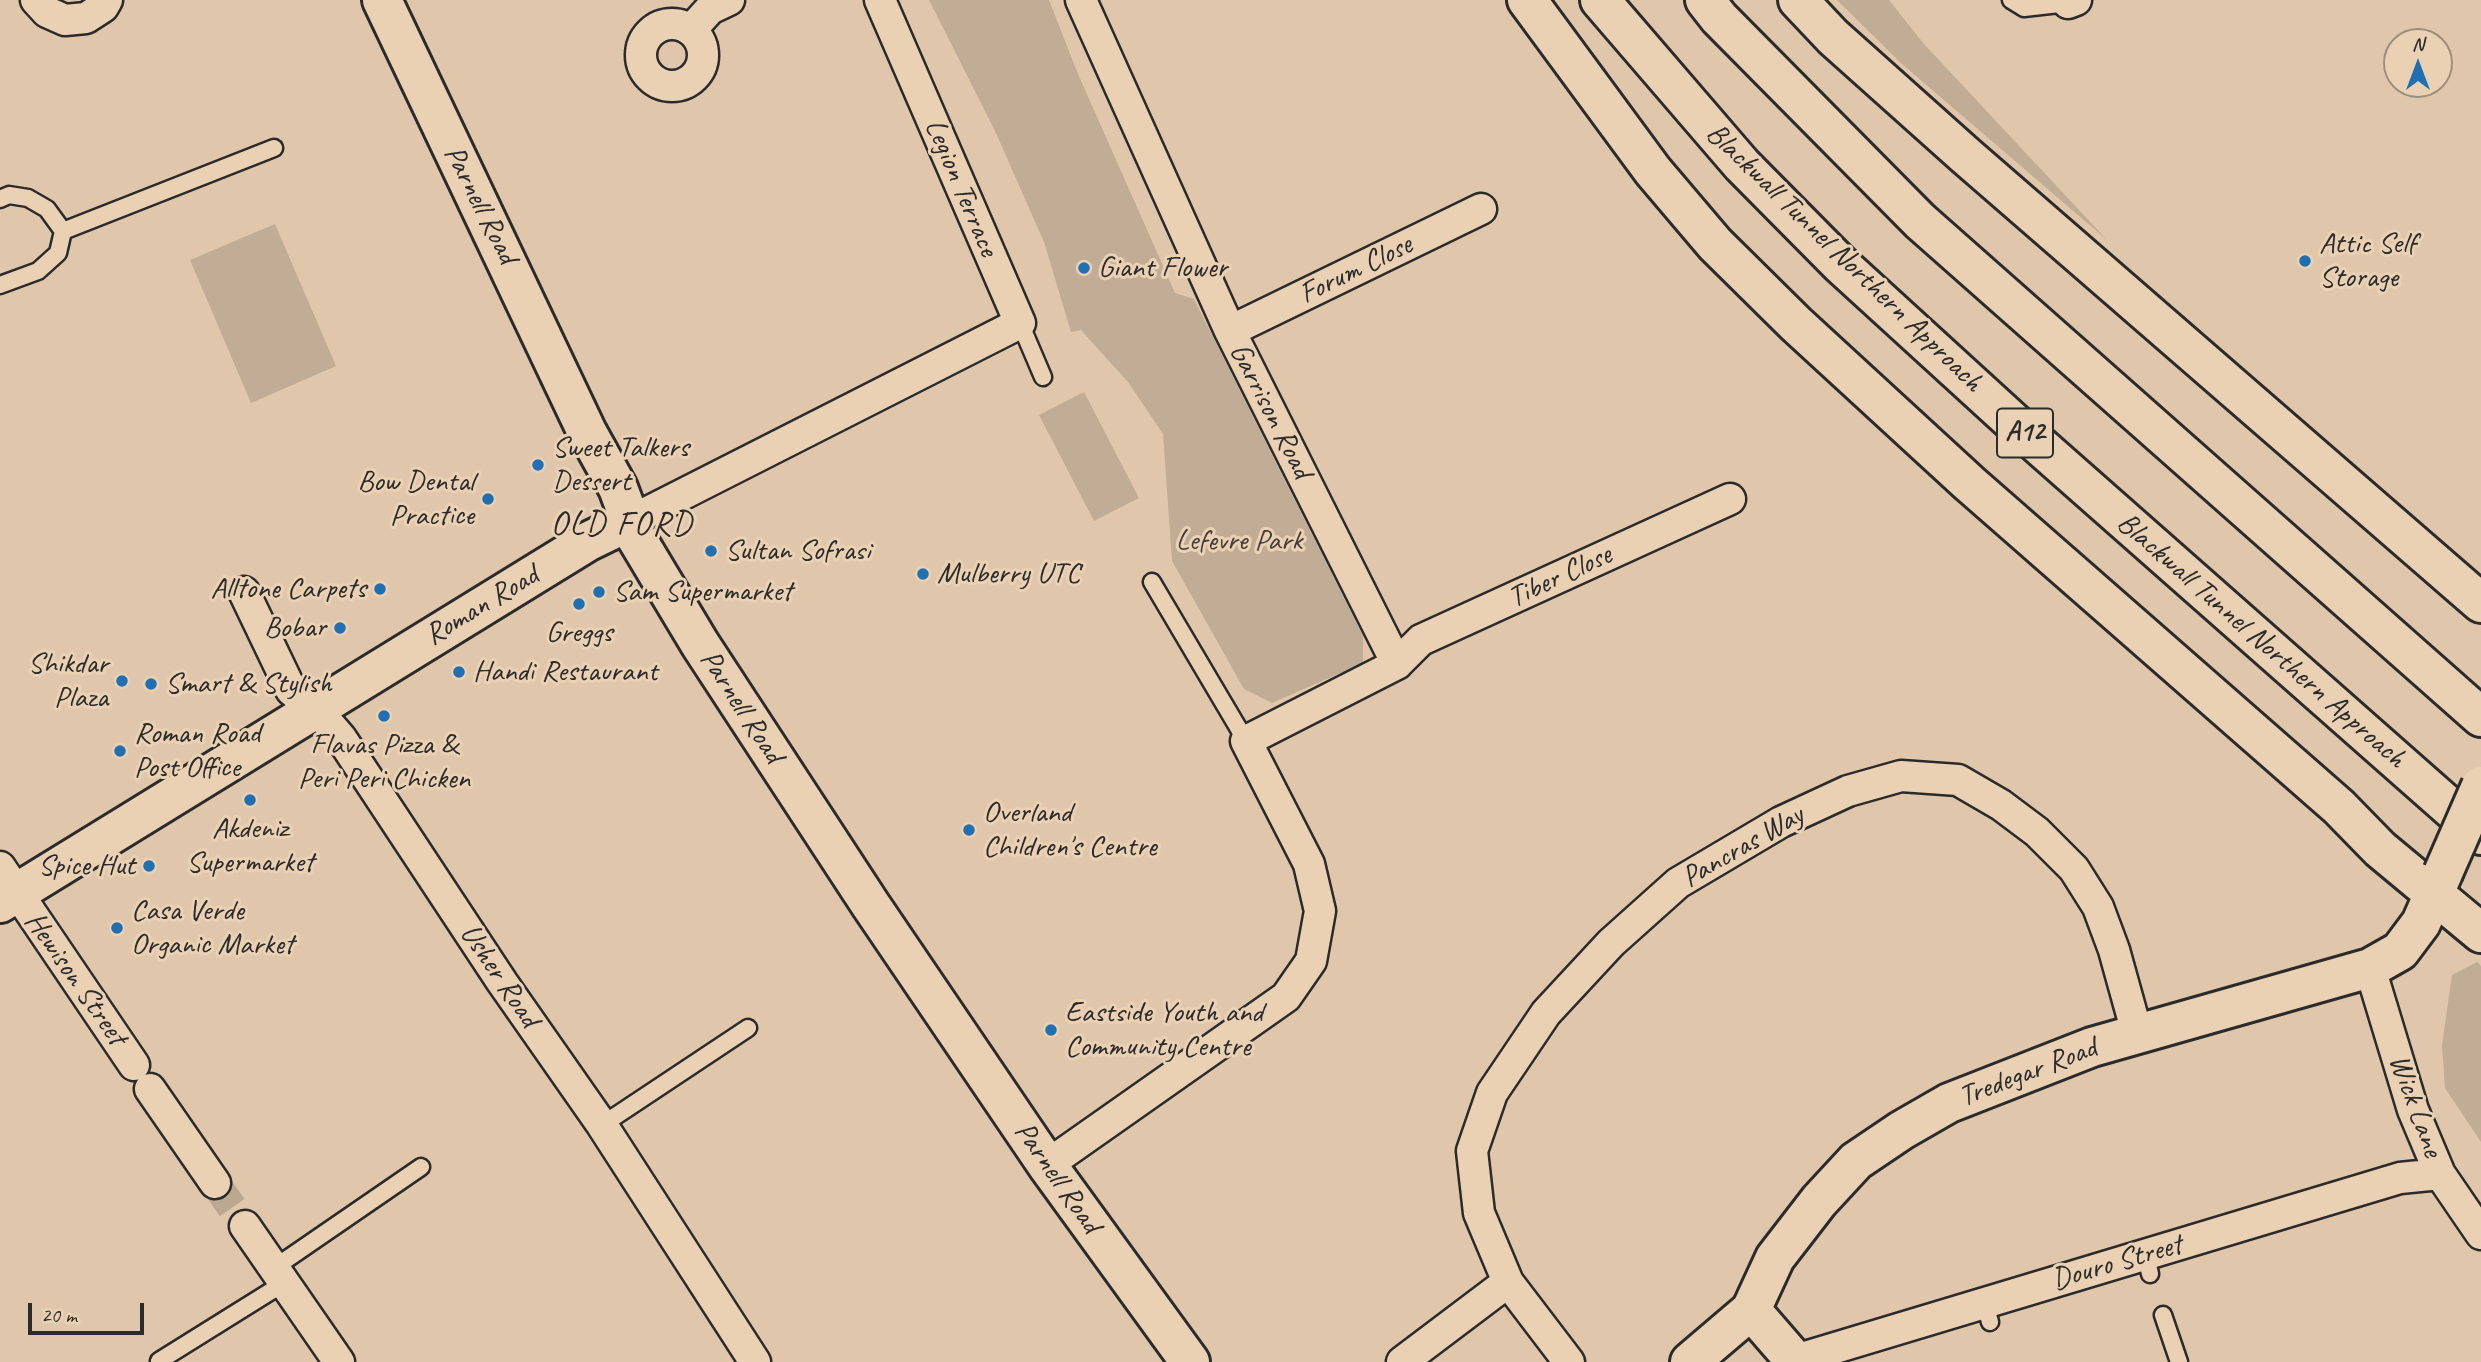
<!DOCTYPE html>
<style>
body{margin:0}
#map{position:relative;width:2481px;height:1362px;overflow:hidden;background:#e0c7ab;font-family:Caveat,sans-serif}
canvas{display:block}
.north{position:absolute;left:2383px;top:28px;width:70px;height:70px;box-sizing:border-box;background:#ebd1b3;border:2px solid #9e8f7d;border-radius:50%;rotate:0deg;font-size:19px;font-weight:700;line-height:28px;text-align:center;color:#2b2b2b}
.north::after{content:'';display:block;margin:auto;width:24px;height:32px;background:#1f6fb2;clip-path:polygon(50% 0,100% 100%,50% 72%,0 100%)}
.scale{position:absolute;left:28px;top:1303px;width:116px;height:32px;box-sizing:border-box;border:4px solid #2b2b2b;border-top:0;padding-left:9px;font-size:21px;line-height:24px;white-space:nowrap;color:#2b2b2b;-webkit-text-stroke:5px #ebd1b3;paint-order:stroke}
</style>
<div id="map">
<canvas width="2481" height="1362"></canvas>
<div class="north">N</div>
<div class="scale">20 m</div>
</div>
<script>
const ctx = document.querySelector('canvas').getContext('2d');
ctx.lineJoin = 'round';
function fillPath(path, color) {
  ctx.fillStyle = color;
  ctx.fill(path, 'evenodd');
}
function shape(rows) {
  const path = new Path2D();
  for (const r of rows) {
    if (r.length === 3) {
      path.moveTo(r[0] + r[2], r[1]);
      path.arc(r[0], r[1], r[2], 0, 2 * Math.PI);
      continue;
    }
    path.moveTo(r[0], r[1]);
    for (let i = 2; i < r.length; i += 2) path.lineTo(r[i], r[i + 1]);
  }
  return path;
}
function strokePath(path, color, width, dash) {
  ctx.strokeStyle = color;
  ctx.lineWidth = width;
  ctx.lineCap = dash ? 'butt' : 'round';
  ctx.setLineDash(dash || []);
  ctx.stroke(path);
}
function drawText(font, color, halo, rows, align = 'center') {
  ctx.font = font + ' Caveat,sans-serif';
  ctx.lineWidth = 6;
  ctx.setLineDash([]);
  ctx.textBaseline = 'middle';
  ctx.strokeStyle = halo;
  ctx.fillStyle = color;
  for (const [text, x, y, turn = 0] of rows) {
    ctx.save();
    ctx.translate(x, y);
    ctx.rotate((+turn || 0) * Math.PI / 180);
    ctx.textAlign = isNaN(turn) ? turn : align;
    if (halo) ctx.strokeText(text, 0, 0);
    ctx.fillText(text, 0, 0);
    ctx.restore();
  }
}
fillPath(shape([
 [929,0,1049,0,1078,74,1175,293,1194,299,1363,636,1363,663,1272,703,1244,689,1172,561,1163,434,1128,382,1081,330,1071,332,1044,242,995,131],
 [1837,0,1889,0,1924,44,2107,240,1902,64],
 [275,224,336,366,251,403,190,260],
 [1084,392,1139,498,1094,521,1039,415],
 [2477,962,2481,966,2481,1142,2445,1088,2442,1045,2452,975]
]), '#c1ad95');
strokePath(shape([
 [215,1183,245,1226]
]), '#bca891', 30, [30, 15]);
const lane = shape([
 [2011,0,2024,8,2068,3],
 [0,199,9,195,28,198,47,209,63,231,58,253,38,271,0,285],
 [63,231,274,148],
 [1020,323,1043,377],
 [1152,582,1246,741],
 [602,1125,748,1028],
 [2146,1256,2150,1274],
 [274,1268,421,1167],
 [1984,1301,1990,1322],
 [2163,1315,2179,1362],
 [159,1361,284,1283]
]);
const street = shape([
 [36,0,47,12,65,20,86,18,103,7,107,0],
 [2068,3,2076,0],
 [672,55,31],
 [691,30,710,9,729,0],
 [1230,331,1481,209],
 [630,521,1020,323,880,0],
 [244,592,291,690,322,716,341,738,502,982,602,1125,755,1362],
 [1397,664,1421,640,1730,499],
 [0,867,134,1065],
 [2370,968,2413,1110,2440,1174,2481,1234],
 [150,1089,215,1183],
 [1047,1165,1286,997,1311,961,1320,911,1309,864,1246,741,1397,664,1230,331,1081,0],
 [245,1226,339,1362],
 [1795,1360,2400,1178,2440,1174],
 [1402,1362,1508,1282],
 [1569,1362,1508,1282,1479,1213,1472,1151,1492,1093,1546,1013,1611,943,1678,883,1781,822,1848,791,1901,776,1958,780,2001,805,2037,832,2074,869,2098,907,2114,950,2137,1033]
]);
const secondary = shape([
 [382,0,587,432,618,488,637,539,700,644,870,904,1047,1165,1190,1362],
 [0,903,587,542,630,521],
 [1751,1310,1796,1362],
 [1690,1362,1751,1310,1775,1258,1819,1201,1856,1161,1902,1130,1949,1103,2092,1047,2370,968,2400,951,2421,923,2443,873]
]);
const highway = shape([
 [1527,0,1653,171,1715,244,1796,324,1969,483,2339,807,2380,849,2481,933],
 [1600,0,1742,165,1840,264,2024,432,2481,835],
 [1705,0,1719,18,1920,221,2481,717],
 [1798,0,1833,37,1965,155,2481,603]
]);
strokePath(lane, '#2b2b2b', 21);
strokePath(street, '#2b2b2b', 35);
strokePath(secondary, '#2b2b2b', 44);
strokePath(highway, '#2b2b2b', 44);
strokePath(lane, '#ebd1b3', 16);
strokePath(street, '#ebd1b3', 30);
strokePath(secondary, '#ebd1b3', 38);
strokePath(highway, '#ebd1b3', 38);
const secondaryBridge = shape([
 [2443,873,2481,786]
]);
strokePath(secondaryBridge, '#2b2b2b', 44, []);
strokePath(secondaryBridge, '#ebd1b3', 38);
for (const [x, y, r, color] of [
 [2305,261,7,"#1f6fb2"],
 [1084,268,7,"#1f6fb2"],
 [538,465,7,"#1f6fb2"],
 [488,499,7,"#1f6fb2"],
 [711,551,7,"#1f6fb2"],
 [923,574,7,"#1f6fb2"],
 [380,589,7,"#1f6fb2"],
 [599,592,7,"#1f6fb2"],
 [579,604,7,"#1f6fb2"],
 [340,628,7,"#1f6fb2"],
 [459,672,7,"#1f6fb2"],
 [122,681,7,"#1f6fb2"],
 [151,684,7,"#1f6fb2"],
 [384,716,7,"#1f6fb2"],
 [120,751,7,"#1f6fb2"],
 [250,800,7,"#1f6fb2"],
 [969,830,7,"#1f6fb2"],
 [149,866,7,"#1f6fb2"],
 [117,928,7,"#1f6fb2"],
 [1051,1030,7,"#1f6fb2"]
]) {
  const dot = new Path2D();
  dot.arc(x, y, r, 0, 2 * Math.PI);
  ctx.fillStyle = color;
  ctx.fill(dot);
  strokePath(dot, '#ebd1b3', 2.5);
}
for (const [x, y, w] of [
 [2025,433,56]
]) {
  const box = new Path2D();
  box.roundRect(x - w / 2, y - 24.5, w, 49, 5);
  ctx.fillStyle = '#ebd1b3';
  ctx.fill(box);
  strokePath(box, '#2b2b2b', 2);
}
drawText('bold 28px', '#2b2b2b', null, [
 ["A12",2025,433]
]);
drawText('30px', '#2b2b2b', '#ebd1b3', [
 ["Legion Terrace",961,188,67],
 ["Parnell Road",480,205,63],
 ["Blackwall Tunnel Northern Approach",1844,258,44],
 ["Forum Close",1356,270,-26],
 ["Garrison Road",1270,411,63],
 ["Tiber Close",1560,577,-25],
 ["Roman Road",482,606,-31],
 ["Blackwall Tunnel Northern Approach",2261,641,41],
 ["Parnell Road",741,707,57],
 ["Pancras Way",1743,847,-30],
 ["Usher Road",499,976,56],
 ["Hewison Street",75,979,55],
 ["Tredegar Road",2028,1073,-21],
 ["Wick Lane",2415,1106,70],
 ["Parnell Road",1057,1178,55],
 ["Douro Street",2117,1263,-16]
]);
drawText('30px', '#2b2b2b', '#ebd1b3', [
 ["Attic Self",2319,244],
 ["Storage",2319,278],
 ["Giant Flower",1098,268],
 ["Sweet Talkers",552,448],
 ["Dessert",552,482],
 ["Bow Dental",474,482,"right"],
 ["Practice",474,516,"right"],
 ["Sultan Sofrasi",725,551],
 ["Mulberry UTC",937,574],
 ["Alltone Carpets",366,589,"right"],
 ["Sam Supermarket",613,592],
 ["Bobar",326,628,"right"],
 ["Greggs",579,633,"center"],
 ["Shikdar",108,664,"right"],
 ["Plaza",108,698,"right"],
 ["Handi Restaurant",473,672],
 ["Smart & Stylish",165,684],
 ["Roman Road",134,734],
 ["Post Office",134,768],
 ["Flavas Pizza &",384,745,"center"],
 ["Peri Peri Chicken",384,779,"center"],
 ["Overland",983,813],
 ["Children's Centre",983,847],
 ["Akdeniz",250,829,"center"],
 ["Supermarket",250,863,"center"],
 ["Spice Hut",135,866,"right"],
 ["Casa Verde",131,911],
 ["Organic Market",131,945],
 ["Eastside Youth and",1065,1013],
 ["Community Centre",1065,1047]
], 'left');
drawText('30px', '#423e3b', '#ebd1b3', [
 ["Lefevre Park",1239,541]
]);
ctx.letterSpacing = '2px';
drawText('33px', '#2b2b2b', '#ebd1b3', [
 ["OLD FORD",622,525]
]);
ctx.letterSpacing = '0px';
</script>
